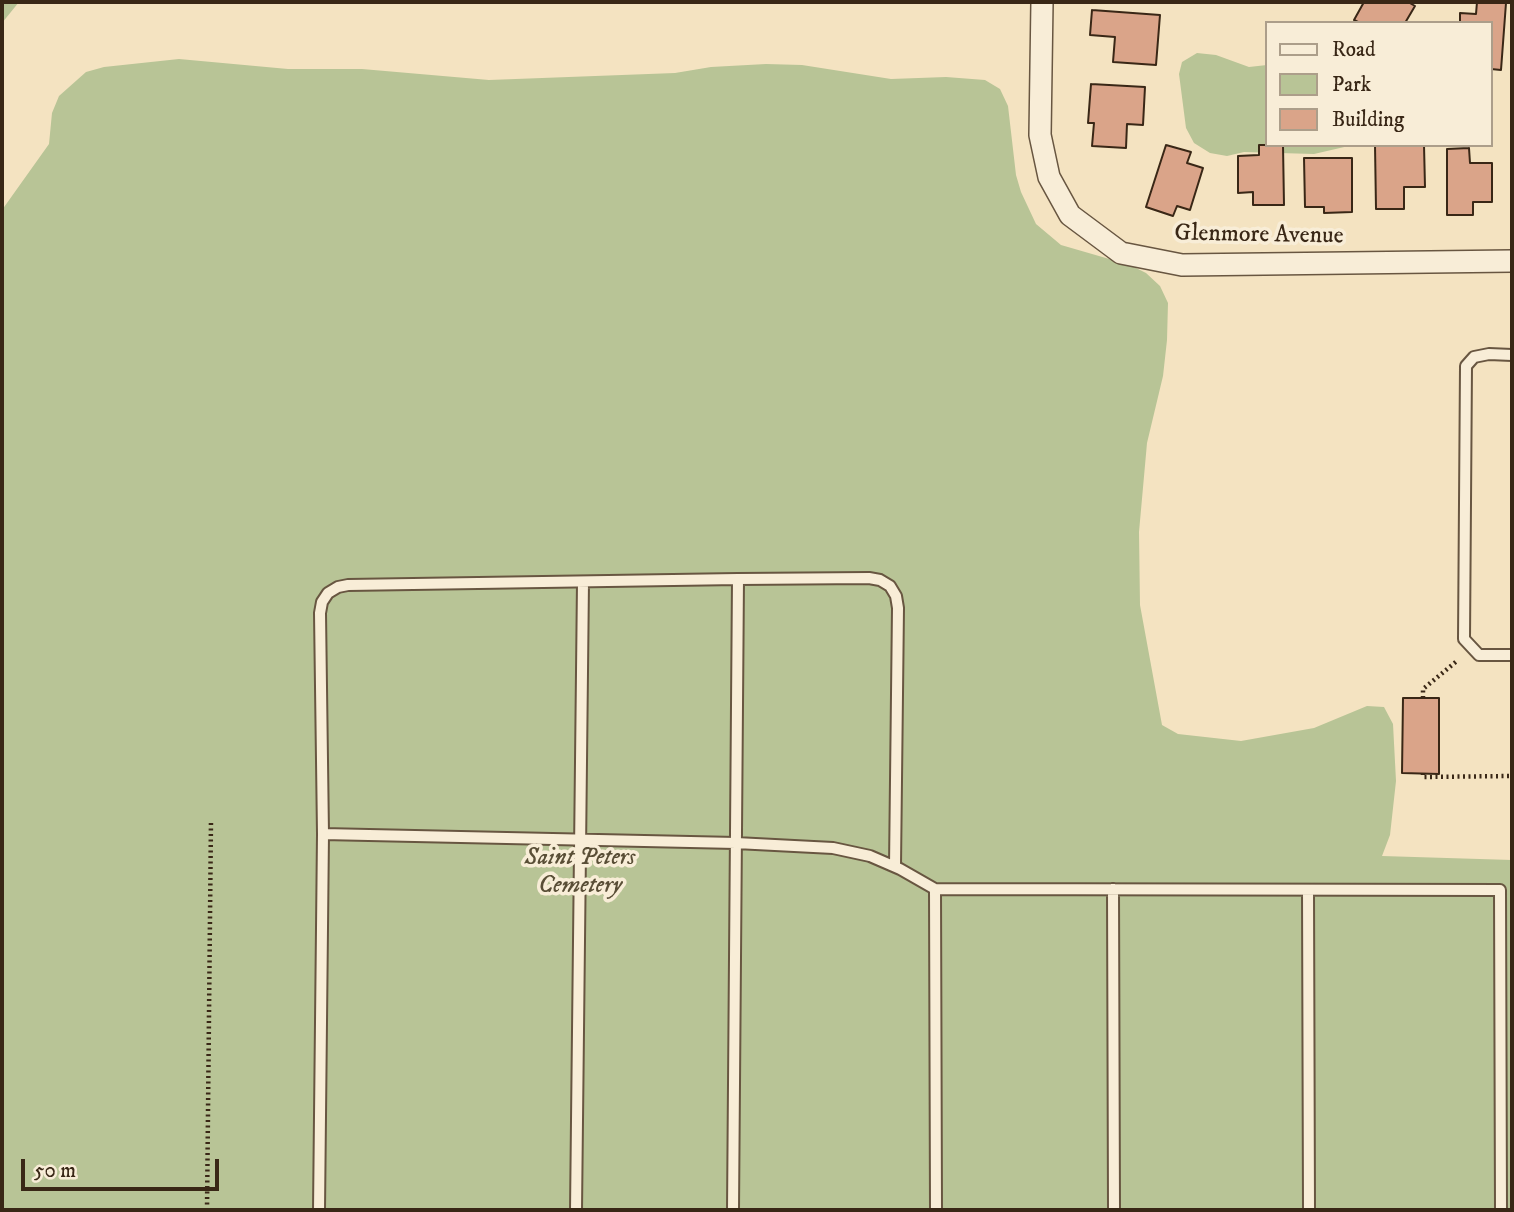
<!DOCTYPE html>
<style>
body{margin:0}
#map{position:relative;width:1514px;height:1212px;overflow:hidden;background:#f4e3c1;font-family:"IM FELL DW Pica",serif}
canvas{display:block}
.frame{position:absolute;inset:0;border:4px solid #392716;pointer-events:none}
.legend{position:absolute;left:1265px;top:21px;width:228px;height:126px;box-sizing:border-box;background:#f8edd7;border:2px solid #ac9e8a;margin:0;padding:9px 12px;list-style:none;font-size:21px;color:#392716}
.legend li{display:flex;align-items:center;gap:14px;height:35px}
.legend b{width:35px;border:2px solid #ac9e8a}
.scale{position:absolute;left:21px;top:1159px;width:198px;height:32px;box-sizing:border-box;border:4px solid #392716;border-top:0;padding-left:9px;font-size:21px;line-height:24px;white-space:nowrap;color:#392716;-webkit-text-stroke:5px #f8edd7;paint-order:stroke}
</style>
<div id="map">
<canvas width="1514" height="1212"></canvas>
<div class="frame"></div>
<ul class="legend">
<li><b style="height:9px;background:#f8edd7"></b>Road</li>
<li><b style="height:19px;background:#b8c496"></b>Park</li>
<li><b style="height:19px;background:#daa489"></b>Building</li>
</ul>
<div class="scale">50 m</div>
</div>
<script>
const ctx = document.querySelector('canvas').getContext('2d');
ctx.lineJoin = 'round';
function fillPath(path, color) {
  ctx.fillStyle = color;
  ctx.fill(path, 'evenodd');
}
function shape(rows) {
  const path = new Path2D();
  for (const r of rows) {
    path.moveTo(r[0], r[1]);
    for (let i = 2; i < r.length; i += 2) path.lineTo(r[i], r[i + 1]);
  }
  return path;
}
function strokePath(path, color, width, dash) {
  ctx.strokeStyle = color;
  ctx.lineWidth = width;
  ctx.lineCap = dash ? 'butt' : 'round';
  ctx.setLineDash(dash || []);
  ctx.stroke(path);
}
function drawText(font, color, halo, rows, align = 'center') {
  ctx.font = font + ' "IM FELL DW Pica",serif';
  ctx.lineWidth = 7;
  ctx.setLineDash([]);
  ctx.textBaseline = 'middle';
  ctx.strokeStyle = halo;
  ctx.fillStyle = color;
  for (const [text, x, y, turn = 0] of rows) {
    ctx.save();
    ctx.translate(x, y);
    ctx.rotate((+turn || 0) * Math.PI / 180);
    ctx.textAlign = isNaN(turn) ? turn : align;
    if (halo) ctx.strokeText(text, 0, 0);
    ctx.fillText(text, 0, 0);
    ctx.restore();
  }
}
fillPath(shape([
 [2,2,19,2,2,23],
 [1197,53,1216,55,1249,67,1267,65,1267,145,1353,145,1314,154,1244,152,1227,156,1210,153,1194,143,1186,128,1179,74,1182,62],
 [179,59,288,69,362,69,489,80,675,73,711,67,766,64,802,65,891,79,946,77,985,80,1000,89,1008,106,1016,175,1021,192,1036,224,1061,245,1130,265,1146,273,1160,286,1168,303,1167,340,1163,376,1147,443,1139,532,1140,605,1162,725,1178,734,1241,741,1314,728,1367,706,1384,707,1393,724,1396,781,1390,835,1382,856,1512,860,1512,1210,2,1210,2,210,49,144,52,113,59,96,86,72,104,67]
]), '#b8c496');
const building = shape([
 [1364,2,1408,2,1415,6,1405,23,1360,23,1354,20,1364,2],
 [1477,2,1506,3,1501,70,1491,69,1491,23,1460,23,1460,13,1476,14,1477,2],
 [1092,10,1160,15,1156,65,1113,62,1115,37,1090,35,1092,10],
 [1091,84,1145,87,1143,125,1127,124,1126,148,1092,146,1094,123,1088,123,1091,84],
 [1166,145,1191,152,1187,163,1203,168,1190,210,1177,206,1173,216,1146,207,1166,145],
 [1259,145,1283,145,1284,205,1253,205,1253,192,1238,193,1238,156,1259,155,1259,145],
 [1375,145,1424,145,1425,187,1404,187,1404,209,1376,209,1375,145],
 [1469,148,1470,163,1492,163,1492,202,1473,202,1473,215,1447,215,1447,149,1469,148],
 [1304,158,1352,158,1352,212,1324,213,1324,207,1305,207,1304,158],
 [1403,698,1439,698,1439,774,1402,773,1403,698]
]);
fillPath(building, '#daa489');
strokePath(building, '#392716', 2);
const service = shape([
 [1512,355,1489,354,1474,357,1466,366,1464,639,1479,655,1512,655],
 [323,834,736,843,833,848,870,856,900,869,935,889,1500,890,1501,1210],
 [935,889,936,1210],
 [1113,889,1114,1210],
 [1308,890,1309,1210],
 [319,1210,323,834,320,613,322,602,328,593,338,587,348,585,738,579,869,578,880,580,890,586,896,596,898,608,895,866],
 [576,1210,583,582],
 [733,1210,738,579]
]);
const minor = shape([
 [1042,2,1040,135,1049,177,1070,215,1121,253,1182,265,1512,261]
]);
strokePath(service, '#685641', 14);
strokePath(minor, '#685641', 24);
strokePath(shape([
 [1423,698,1423,689,1458,660],
 [1423,773,1423,777,1512,776],
 [207,1210,211,820]
]), '#392716', 4.5, [2, 3.5]);
strokePath(service, '#f8edd7', 10);
strokePath(minor, '#f8edd7', 21);
drawText('24px', '#392716', '#f8edd7', [
 ["Glenmore Avenue",1259,236,1]
]);
drawText('italic 24px', '#594e36', '#f8edd7', [
 ["Saint Peters",580,859],
 ["Cemetery",580,887]
]);
</script>
